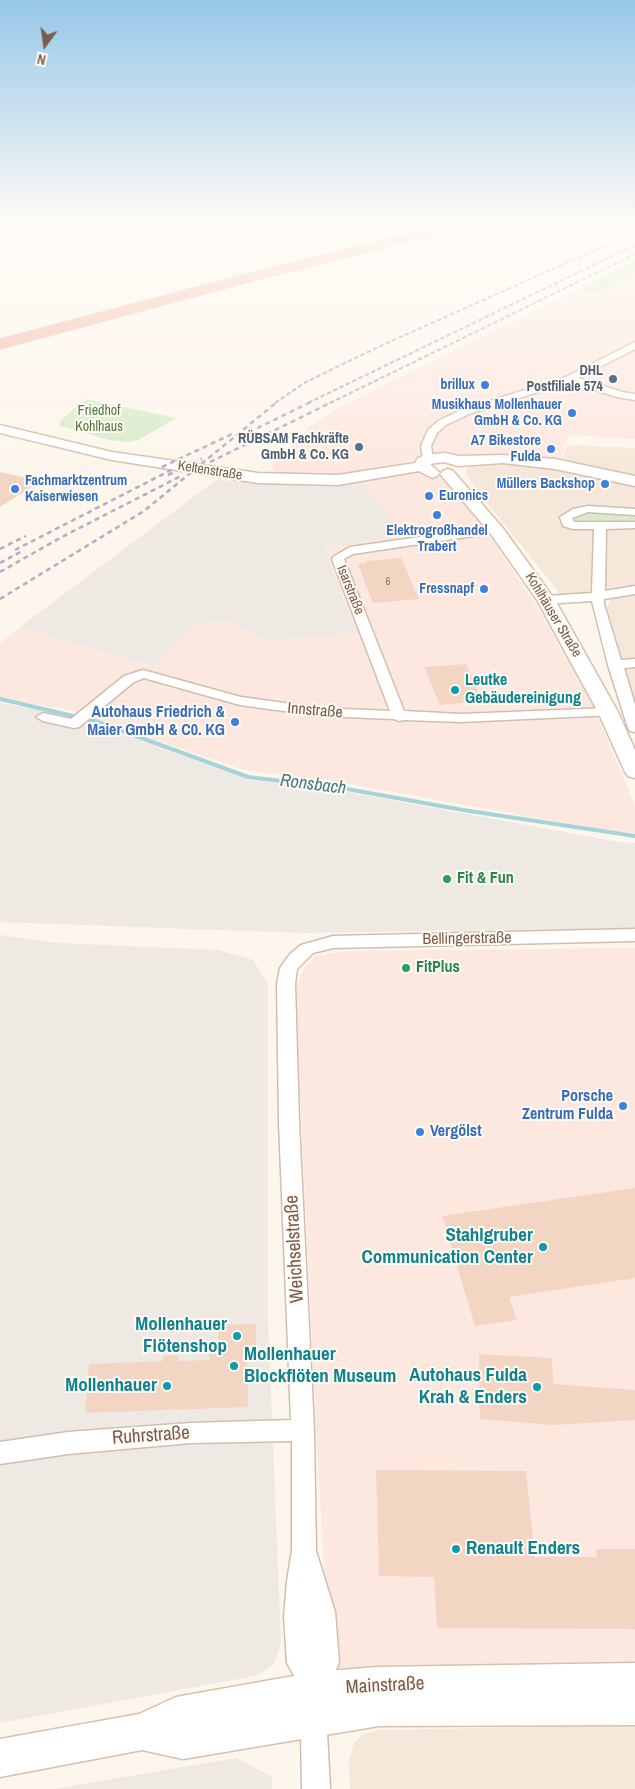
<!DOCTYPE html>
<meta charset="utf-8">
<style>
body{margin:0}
#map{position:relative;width:635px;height:1789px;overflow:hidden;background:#fdf6ec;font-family:"Archivo Narrow",sans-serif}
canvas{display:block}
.north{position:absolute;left:20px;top:20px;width:50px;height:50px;-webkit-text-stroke:4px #fffaf3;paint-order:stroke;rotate:194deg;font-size:14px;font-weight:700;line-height:20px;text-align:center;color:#7a5c4d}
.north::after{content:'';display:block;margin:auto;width:18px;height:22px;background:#7a5c4d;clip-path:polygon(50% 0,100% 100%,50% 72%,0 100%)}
</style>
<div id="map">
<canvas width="635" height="1789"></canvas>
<div class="north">N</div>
</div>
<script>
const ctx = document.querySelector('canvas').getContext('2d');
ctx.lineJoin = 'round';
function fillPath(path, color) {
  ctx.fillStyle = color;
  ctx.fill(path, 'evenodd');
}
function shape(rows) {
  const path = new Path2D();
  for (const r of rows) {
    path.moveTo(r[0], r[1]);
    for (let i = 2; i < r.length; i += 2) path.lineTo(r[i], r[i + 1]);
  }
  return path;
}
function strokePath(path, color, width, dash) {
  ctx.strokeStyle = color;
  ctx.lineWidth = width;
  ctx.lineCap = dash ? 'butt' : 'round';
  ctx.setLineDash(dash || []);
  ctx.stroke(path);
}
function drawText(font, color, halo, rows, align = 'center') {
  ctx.font = font + ' "Archivo Narrow",sans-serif';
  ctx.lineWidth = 4;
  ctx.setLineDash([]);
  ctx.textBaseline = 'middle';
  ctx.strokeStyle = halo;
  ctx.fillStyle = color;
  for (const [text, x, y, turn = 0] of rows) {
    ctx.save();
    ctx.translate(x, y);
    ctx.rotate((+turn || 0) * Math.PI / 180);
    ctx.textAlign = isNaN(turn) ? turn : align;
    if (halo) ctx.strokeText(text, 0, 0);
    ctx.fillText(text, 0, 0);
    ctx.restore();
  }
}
fillPath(shape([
 [567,445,635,448,635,706,607,607,614,595,560,594,476,489,466,474,467,468,474,465,538,465,559,468],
 [635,1725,635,1789,350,1789,349,1761,354,1743,364,1734,379,1730]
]), '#f5e8da');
fillPath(shape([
 [635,272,635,439,569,435,560,460,495,455,462,457,445,454,422,454,418,459,395,466,344,476,276,477,270,457,310,436,307,429,334,410,579,289,597,294],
 [417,472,442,479,481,523,534,602,588,695,635,805,635,833,615,832,344,783,244,770,65,709,0,699,0,643,20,627,152,667,196,624,225,621,269,640,357,633,324,546,406,535,360,480],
 [635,948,635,1677,331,1685,317,1449,295,989,303,970,316,956,345,951]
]), '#fde8e0');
fillPath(shape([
 [216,480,282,484,348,483,360,480,406,535,324,547,357,633,269,640,225,621,196,624,153,667,20,627],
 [0,703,66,714,249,780,347,792,619,842,635,843,635,928,303,933,0,922],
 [0,935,59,943,218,950,253,960,268,984,268,1318,281,1642,276,1659,271,1667,255,1676,0,1723],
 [236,1758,272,1777,272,1789,53,1789]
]), '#efe9e4');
fillPath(shape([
 [635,261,635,272,597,294,579,289],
 [86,399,176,418,138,440,127,442,110,440,60,426,60,421],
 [596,510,635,514,635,523,572,525,572,517,583,516,581,512]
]), '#d8ecc9');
strokePath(shape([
 [0,699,95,721,248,777,347,789,463,810,635,836]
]), '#a5d3da', 4);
fillPath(shape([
 [0,472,41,481,0,507],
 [401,558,419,599,373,603,358,564,367,563,366,561],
 [466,664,482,701,440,705,424,667],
 [635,1188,635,1278,509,1297,517,1320,475,1326,442,1216],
 [256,1324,256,1348,247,1348,248,1407,85,1413,89,1364,163,1361,163,1356,179,1355,179,1361,209,1360,209,1354,218,1354,218,1325],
 [479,1354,552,1358,553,1384,635,1390,635,1420,554,1425,480,1419],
 [376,1470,526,1471,535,1557,597,1557,596,1549,635,1549,635,1629,437,1628,434,1577,379,1576]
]), '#f3d5c3');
const street = shape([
 [635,342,635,349,578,378,622,392,635,394,635,400,617,397,569,382,469,414,446,425,437,433,431,446,433,459,428,462,423,459,421,446,428,430,438,421,461,410,566,377,635,342],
 [588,506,635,509,635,515,588,512,572,518,574,522,635,522,635,528,606,529,605,591,635,586,635,594,604,599,604,604,621,660,635,659,635,667,624,668,635,705,635,732,630,731,628,728,608,665,592,601,546,604,540,600,546,596,592,593,594,529,573,529,563,526,560,517,573,509,588,506],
 [496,526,502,530,500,532,353,554,344,559,404,711,461,714,608,708,613,709,615,712,613,715,461,722,404,720,399,721,394,719,320,716,240,705,144,678,134,682,79,727,74,728,43,721,36,717,43,713,71,719,124,676,143,670,241,697,320,708,390,711,332,559,333,557,350,547,496,526],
 [635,929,635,941,333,948,313,953,297,969,295,984,299,1122,314,1430,316,1551,335,1612,339,1662,329,1690,327,1732,330,1789,302,1789,301,1732,303,1692,287,1663,284,1617,287,1581,292,1550,292,1441,191,1443,68,1454,0,1464,0,1442,68,1432,191,1423,291,1420,279,1122,277,984,280,968,290,954,301,945,333,936,635,929]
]);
const secondary = shape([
 [0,425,112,452,258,473,338,475,415,463,418,458,426,455,445,453,459,456,503,455,555,459,635,476,635,486,555,469,503,463,458,466,444,462,430,464,440,473,437,476,432,478,419,471,338,485,258,483,112,460,0,433,0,425],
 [448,469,453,471,502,527,555,600,618,712,635,750,635,778,628,776,625,772,598,712,537,600,490,533,440,474,443,471,448,469],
 [635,1663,635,1725,379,1726,183,1759,142,1750,0,1777,0,1739,139,1714,176,1697,316,1672,377,1667,635,1663]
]);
const highway = shape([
 [446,224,468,224,466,227,256,280,0,349,0,339,246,274,446,224]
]);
strokePath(street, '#d1beb0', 3);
strokePath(secondary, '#d6c0b0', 3);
strokePath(highway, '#dad1cd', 2);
fillPath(street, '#fff');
fillPath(secondary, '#fff');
fillPath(highway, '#f7b7a3');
strokePath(shape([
 [275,403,304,383,376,348,635,232],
 [308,403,635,245],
 [330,403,635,254]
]), '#b9a8c9', 2, [4.5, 2.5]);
strokePath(shape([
 [241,436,311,402],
 [210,462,332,402],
 [162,467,232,434],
 [168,475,202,459],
 [0,549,26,536],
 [15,550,173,469],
 [0,563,24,550],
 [0,572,60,538,181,476],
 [0,599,144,511,277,402]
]), '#b9a8c9', 2.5, [5, 4]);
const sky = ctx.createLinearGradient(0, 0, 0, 474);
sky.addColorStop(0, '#97c7e8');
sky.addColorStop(0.47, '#fefbf6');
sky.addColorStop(1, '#fefbf600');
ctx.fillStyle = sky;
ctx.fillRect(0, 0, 635, 474);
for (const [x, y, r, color] of [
 [613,379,5,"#5c6f8a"],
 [485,385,5,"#3f7fe0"],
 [572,413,5,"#3f7fe0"],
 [359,447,5,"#5c6f8a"],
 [551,449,5,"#3f7fe0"],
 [605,484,5,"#3f7fe0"],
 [15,489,5,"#3f7fe0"],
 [429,496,5,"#3f7fe0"],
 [437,515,5,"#3f7fe0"],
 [484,589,5,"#3f7fe0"],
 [455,690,5,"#0f9aa8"],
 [235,722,5,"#3f7fe0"],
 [447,879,5,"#2e9e5b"],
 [406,968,5,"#2e9e5b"],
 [623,1106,5,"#3f7fe0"],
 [420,1132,5,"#3f7fe0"],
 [543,1247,5,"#0f9aa8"],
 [237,1336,5,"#0f9aa8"],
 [234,1366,5,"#0f9aa8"],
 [167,1386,5,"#0f9aa8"],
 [537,1387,5,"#0f9aa8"],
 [456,1549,5,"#0f9aa8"]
]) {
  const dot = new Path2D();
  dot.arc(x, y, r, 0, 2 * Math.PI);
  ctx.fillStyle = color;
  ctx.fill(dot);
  strokePath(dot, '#fffaf3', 2);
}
drawText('11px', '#987a6a', null, [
 ["6",388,582]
]);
drawText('bold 14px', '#4e5e75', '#fffaf3', [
 ["DHL",603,371],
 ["Postfiliale 574",603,387],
 ["RÜBSAM Fachkräfte",349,439],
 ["GmbH & Co. KG",349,455]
], 'right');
drawText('bold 14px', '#366cbe', '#fffaf3', [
 ["brillux",475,385],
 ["Musikhaus Mollenhauer",562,405],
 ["GmbH & Co. KG",562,421],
 ["A7 Bikestore",541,441],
 ["Fulda",541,457],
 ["Fachmarktzentrum",25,481,"left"],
 ["Kaiserwiesen",25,497,"left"],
 ["Müllers Backshop",595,484],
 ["Euronics",439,496,"left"],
 ["Elektrogroßhandel",437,531,"center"],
 ["Trabert",437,547,"center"],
 ["Fressnapf",474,589]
], 'right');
drawText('14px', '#537a41', '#fffaf3', [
 ["Friedhof",99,411],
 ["Kohlhaus",99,427]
]);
drawText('14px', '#7a5c4d', '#fffaf3', [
 ["Keltenstraße",210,471,9],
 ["Isarstraße",350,590,68],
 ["Kohlhäuser Straße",553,615,59]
]);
drawText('bold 16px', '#0d838f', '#fffaf3', [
 ["Leutke",465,681],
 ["Gebäudereinigung",465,699]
], 'left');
drawText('16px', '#7a5c4d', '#fffaf3', [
 ["Innstraße",315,711,5],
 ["Bellingerstraße",467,939,-1]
]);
drawText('bold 16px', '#366cbe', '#fffaf3', [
 ["Autohaus Friedrich &",225,713],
 ["Maier GmbH & C0. KG",225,731],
 ["Porsche",613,1097],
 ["Zentrum Fulda",613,1115],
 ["Vergölst",430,1132,"left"]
], 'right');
drawText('bold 16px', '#27864d', '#fffaf3', [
 ["Fit & Fun",457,879],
 ["FitPlus",416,968]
], 'left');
drawText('italic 18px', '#437c86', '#fffaf3', [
 ["Ronsbach",313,785,7]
]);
drawText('bold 19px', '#0d838f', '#fffaf3', [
 ["Stahlgruber",533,1236],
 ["Communication Center",533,1258],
 ["Mollenhauer",227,1325],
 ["Flötenshop",227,1347],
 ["Mollenhauer",244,1355,"left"],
 ["Blockflöten Museum",244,1377,"left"],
 ["Autohaus Fulda",527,1376],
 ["Krah & Enders",527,1398],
 ["Mollenhauer",157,1386],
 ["Renault Enders",466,1549,"left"]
], 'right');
drawText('19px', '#7a5c4d', '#fffaf3', [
 ["Weichselstraße",295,1249,-93],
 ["Ruhrstraße",151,1436,-4],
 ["Mainstraße",385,1686,-3]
]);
</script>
